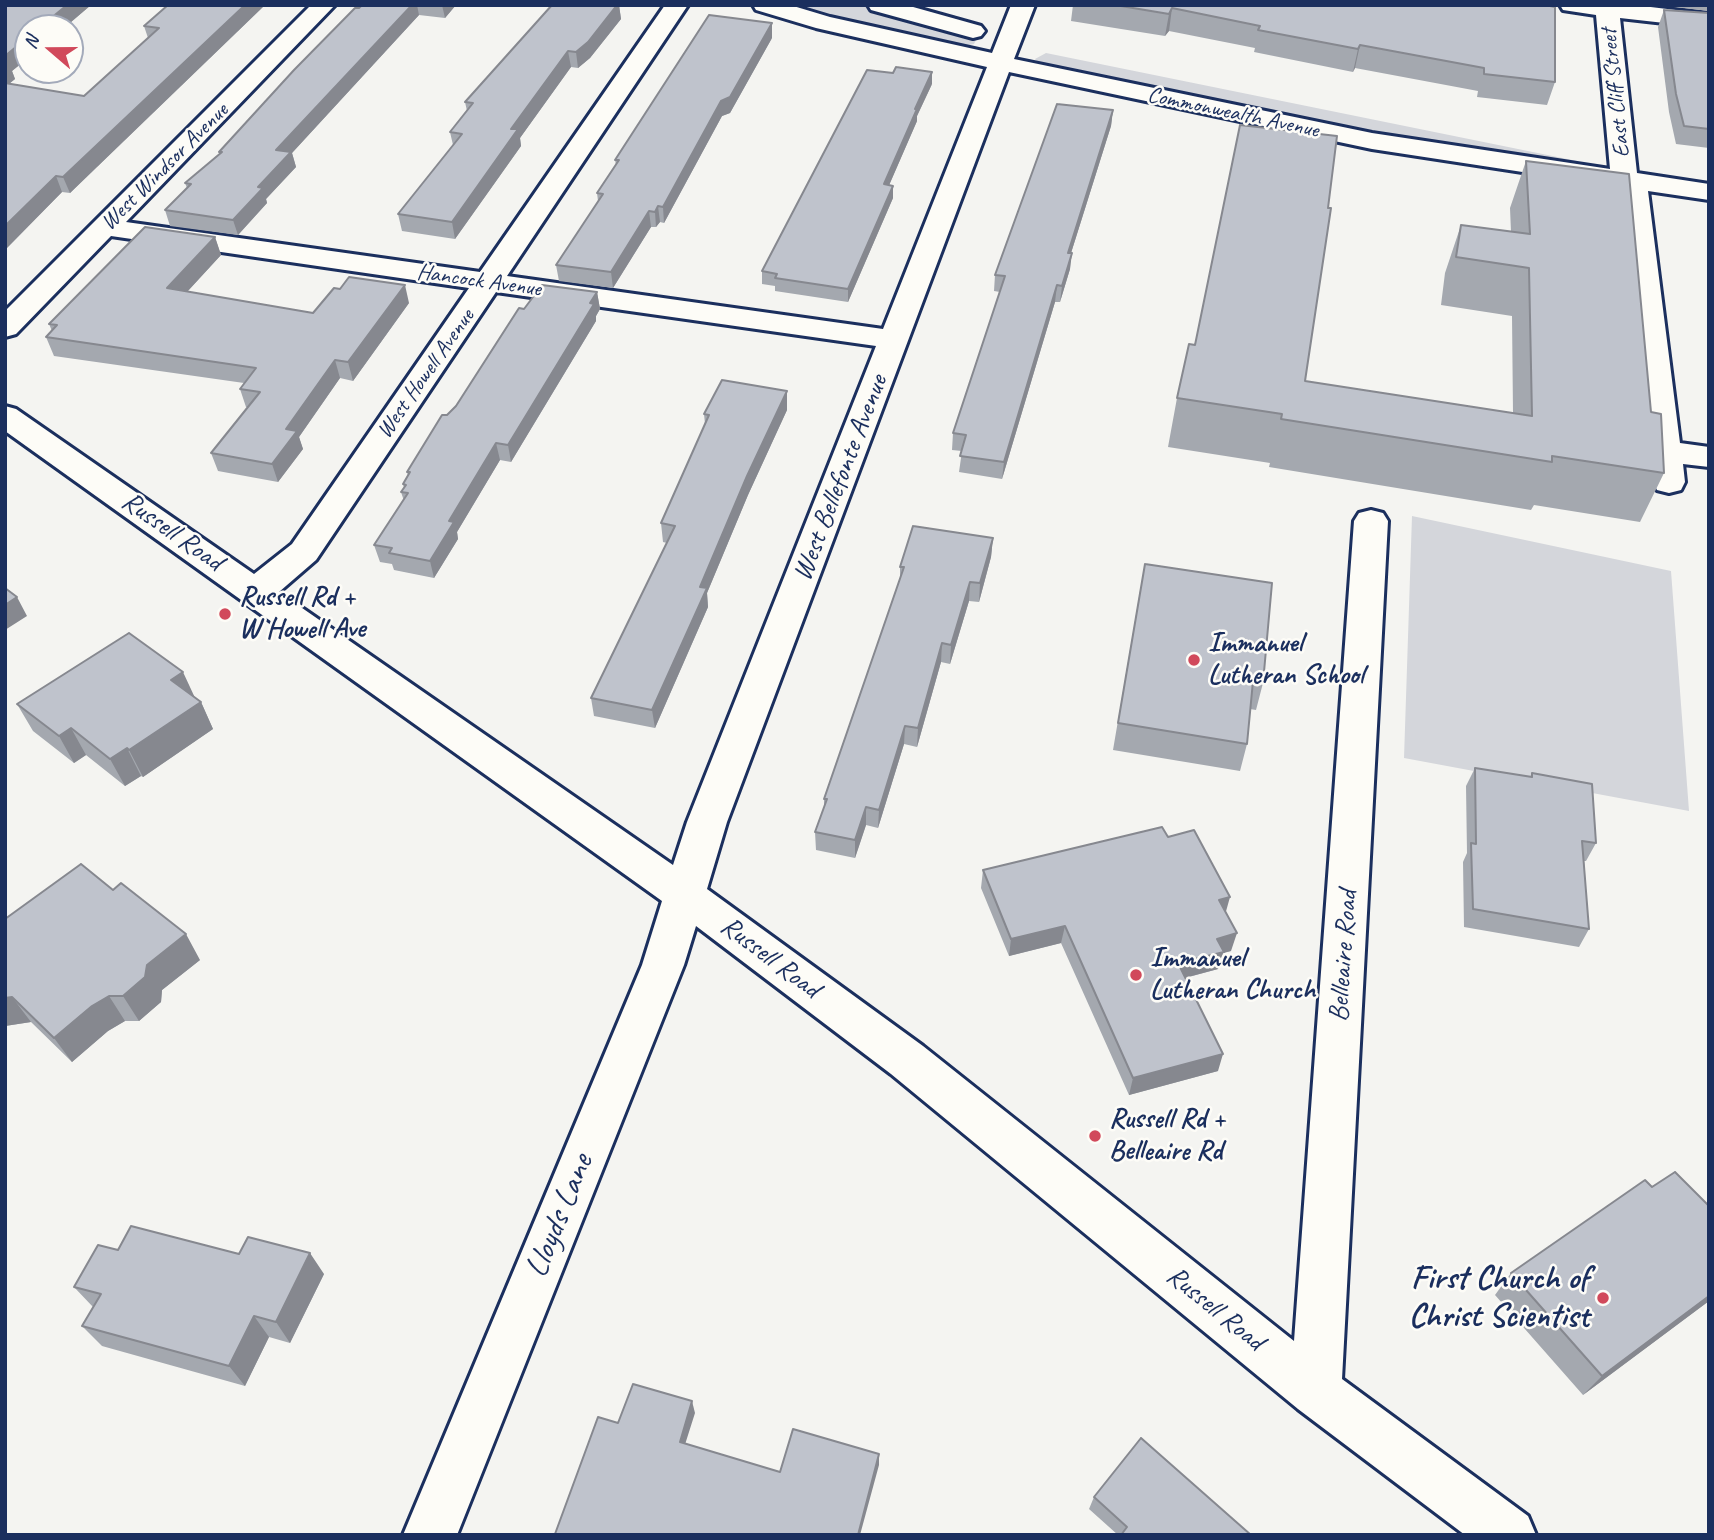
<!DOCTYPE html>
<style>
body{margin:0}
#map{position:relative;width:1714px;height:1540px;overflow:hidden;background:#f4f4f1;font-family:Caveat,sans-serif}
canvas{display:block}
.frame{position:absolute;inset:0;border:7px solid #1b2f5e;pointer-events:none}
.north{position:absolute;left:14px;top:14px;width:70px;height:70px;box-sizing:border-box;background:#fdfcf7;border:2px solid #a3aaba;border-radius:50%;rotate:290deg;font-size:19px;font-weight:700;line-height:28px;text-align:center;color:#1b2f5e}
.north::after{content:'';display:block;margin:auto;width:24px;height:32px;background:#d1495b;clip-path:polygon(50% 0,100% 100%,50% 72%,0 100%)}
</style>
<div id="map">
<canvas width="1714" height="1540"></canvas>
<div class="frame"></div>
<div class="north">N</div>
</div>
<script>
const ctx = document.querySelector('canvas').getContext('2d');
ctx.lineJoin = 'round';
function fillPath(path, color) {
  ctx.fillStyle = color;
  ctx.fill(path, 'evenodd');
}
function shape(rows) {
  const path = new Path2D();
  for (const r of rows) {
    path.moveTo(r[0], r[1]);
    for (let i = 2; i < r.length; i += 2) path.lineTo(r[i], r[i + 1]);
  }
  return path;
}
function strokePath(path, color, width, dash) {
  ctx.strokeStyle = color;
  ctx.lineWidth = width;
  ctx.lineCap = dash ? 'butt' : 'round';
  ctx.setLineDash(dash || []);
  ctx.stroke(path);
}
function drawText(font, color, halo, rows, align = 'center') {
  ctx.font = font + ' Caveat,sans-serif';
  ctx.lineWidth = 5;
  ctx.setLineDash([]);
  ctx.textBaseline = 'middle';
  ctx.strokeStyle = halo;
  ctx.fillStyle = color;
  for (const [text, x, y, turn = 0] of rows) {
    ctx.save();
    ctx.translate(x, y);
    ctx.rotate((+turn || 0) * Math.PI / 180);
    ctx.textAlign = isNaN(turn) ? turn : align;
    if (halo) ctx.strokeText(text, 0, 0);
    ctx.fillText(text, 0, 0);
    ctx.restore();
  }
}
fillPath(shape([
 [781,5,866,5,968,32,975,35,976,40,974,44,961,47],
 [1046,53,1577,161,1587,166,1373,135,1040,66,1035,59],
 [1412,516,1671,571,1689,811,1404,758]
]), '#d4d6db');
const minor = shape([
 [311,5,335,5,126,222,480,272,665,5,688,5,507,276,883,329,987,67,816,28,756,10,753,5,790,5,830,17,992,53,1011,5,1035,5,1014,59,1372,133,1610,169,1596,15,1563,10,1560,5,1634,5,1709,14,1709,28,1620,18,1637,173,1709,184,1709,200,1648,191,1680,443,1709,447,1709,467,1683,464,1685,482,1681,490,1669,493,1657,490,1653,482,1621,191,1614,186,1372,149,1009,72,727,822,707,889,923,1046,1294,1341,1354,521,1359,513,1371,510,1383,513,1388,521,1342,1379,1528,1516,1536,1535,1465,1535,1298,1409,891,1074,696,926,684,965,457,1535,403,1535,642,965,662,901,5,431,5,406,16,409,254,574,292,544,469,288,111,236,16,334,5,337,5,311,311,5],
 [496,292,876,346,687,822,673,865,279,592,316,560,496,292],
 [868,5,906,5,981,26,985,31,981,36,973,38,871,10,868,5]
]);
strokePath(minor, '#1b2f5e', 6);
fillPath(minor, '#fdfcf7');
fillPath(shape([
 [5,5,91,5,64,28,28,28,28,58,12,71,15,79,9,84,84,96,148,38,144,26,168,5,265,5,70,193,62,192,5,250],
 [362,5,456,5,445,18,419,15,292,153,296,167,266,199,267,203,238,235,170,226,165,210,187,188,185,183,220,154,219,152],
 [552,5,619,5,621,19,590,58,578,68,571,67,520,138,521,146,455,239,402,231,398,214,453,145,450,132,467,111,465,102],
 [1073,5,1550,5,1555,82,1547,105,1477,97,1478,91,1355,68,1353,72,1254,52,1255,48,1169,31,1165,36,1071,21],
 [1665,5,1709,5,1709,11,1665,6],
 [1664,10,1709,13,1709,148,1676,144,1669,112,1658,27],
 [772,38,730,113,722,116,664,223,660,222,656,227,651,227,613,288,559,281,556,265,598,201,597,193,616,165,615,160],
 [932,84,917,116,917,121,889,185,893,198,848,302,775,291,775,286,762,284,762,271],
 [1113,110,1111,126,1071,253,1070,269,1060,302,1055,302,1002,479,959,472,962,451,952,450,953,433,1000,292,994,291,995,275],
 [1526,161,1651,412,1664,473,1640,522,1534,505,1531,510,1269,467,1270,463,1168,447,1177,398,1305,381,1513,413,1512,316,1441,305,1445,273,1461,225,1511,232,1510,208],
 [215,237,221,255,187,292,313,313,409,303,353,381,340,378,299,437,303,449,278,482,218,471,211,453,248,407,246,407,240,389,244,383,54,356,46,337,52,331,49,324],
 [597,292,600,309,596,316,596,321,511,462,500,460,457,532,458,539,434,578,394,570,392,564,380,562,374,545,404,501,401,492,404,488,403,484,408,476,407,472,447,415,456,406,524,309],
 [787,410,748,495,707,593,708,607,655,728,594,716,591,698,667,543,663,542,661,523,705,424,704,414],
 [993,538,991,557,979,602,969,601,950,664,941,662,917,747,904,744,878,828,866,825,855,858,816,850,815,832,824,807,824,799,900,579,900,567],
 [1140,591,1263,683,1256,710,1250,709,1247,744,1240,771,1113,750],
 [194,697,201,702,213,729,143,777,141,776,125,786,86,755,74,763,33,731,17,704],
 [1475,768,1530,777,1532,773,1596,843,1586,861,1584,861,1589,929,1579,947,1464,927,1463,862,1467,853,1466,786],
 [1168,837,1225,913,1231,951,1223,953,1218,969,1185,978,1218,1071,1129,1095,1061,943,1009,956,981,888,983,870],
 [5,919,200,960,162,990,161,1002,139,1021,125,1021,108,1031,72,1062,31,1022,5,1026],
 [118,1250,239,1254,324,1274,290,1343,269,1337,245,1386,102,1346,82,1326,93,1307,74,1287],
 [1511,1273,1709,1301,1583,1395,1495,1295],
 [1094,1497,1251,1535,1118,1535,1089,1509]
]), '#a4a8af');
fillPath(shape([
 [67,5,91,5,64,28,39,28],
 [245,5,265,5,70,193,63,177],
 [412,5,417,5,419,15,292,153,296,167,266,199,267,203,238,235,233,220,258,187,276,150],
 [442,5,456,5,445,18],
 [617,5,619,5,621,19,590,58,578,68,576,52],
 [1172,8,1169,31,1165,36,1169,14],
 [772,23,772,38,730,113,722,116,664,223,663,207,721,101],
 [28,37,28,58,12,71,15,79,5,87,5,56],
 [1360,45,1355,68,1353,72,1358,49],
 [568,51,571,67,520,138,521,146,455,239,452,222,511,129],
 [932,72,932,84,917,116,917,121,884,197,884,184,915,109],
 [1113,110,1111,126,1066,269,1068,253],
 [56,176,62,192,5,250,5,226],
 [893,186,893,198,848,302,848,289],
 [658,206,660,222,656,227,655,212],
 [649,211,651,227,613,288,611,272],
 [215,237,221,255,174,306,167,288],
 [1072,253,1070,269,1060,302,1062,286],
 [405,285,409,303,353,381,348,362],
 [1057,285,1055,302,1002,479,1004,462],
 [597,292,600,309,596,316,596,321,511,462,508,445],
 [335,360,340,378,299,437,303,449,278,482,272,464,286,429],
 [787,391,787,410,748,495,707,593,708,607,655,728,652,710,700,587,747,476],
 [496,443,500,460,457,532,458,539,434,578,430,561,449,521],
 [993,538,991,557,979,602,980,583],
 [970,582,969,601,950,664,951,645],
 [17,597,27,616,5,630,5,605],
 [942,643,941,662,917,747,918,728],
 [183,672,196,700,171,680],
 [201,702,213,729,143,777,129,750],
 [905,726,904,744,878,828,879,810],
 [71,728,86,755,74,763,59,736],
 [127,748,141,776,125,786,110,759],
 [866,807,866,825,855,858,855,840],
 [1230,897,1225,915,1219,900],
 [1065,926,1061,943,1009,956,1011,939],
 [1237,933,1231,951,1223,953,1218,969,1173,981,1178,963,1217,939],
 [186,934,200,960,162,990,161,1002,139,1021,123,996,147,965],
 [109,996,125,1021,108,1031,72,1062,54,1038,92,1006],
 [12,997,31,1022,5,1026,5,998],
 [1223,1054,1218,1071,1129,1095,1133,1078],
 [310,1253,324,1274,290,1343,276,1322],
 [1709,1296,1709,1301,1583,1395,1602,1376],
 [254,1316,269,1337,245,1386,229,1366],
 [692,1401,695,1413,682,1454,680,1442],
 [879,1454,879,1465,860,1535,858,1535]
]), '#86888f');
const building = shape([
 [5,5,67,5,39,28,28,28,28,37,5,56,5,5],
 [168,5,245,5,63,177,56,176,5,226,5,83,84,96,159,28,144,26,168,5],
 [362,5,412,5,276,150,291,152,258,187,263,188,233,220,165,210,191,184,185,183,222,152,219,152,294,70,355,8,359,8,362,5],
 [552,5,617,5,588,42,576,52,568,51,511,129,518,129,452,222,398,214,462,134,450,132,473,103,465,102,552,5],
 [1115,5,1550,5,1550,6,1555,7,1555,82,1484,74,1484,68,1360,45,1358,49,1258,30,1260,26,1172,8,1169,14,1115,5],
 [1664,10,1709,13,1709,129,1684,126,1676,94,1664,10],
 [709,15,772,23,730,97,721,101,663,207,658,206,655,212,649,211,611,272,556,265,603,194,597,193,619,160,615,160,709,15],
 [896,67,932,72,915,109,917,109,884,184,893,186,848,289,775,278,777,274,762,271,867,70,893,73,896,67],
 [1057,104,1113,110,1068,253,1072,253,1062,286,1057,285,1004,462,960,456,966,435,953,433,1005,276,995,275,1057,104],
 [1240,125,1337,136,1328,208,1331,208,1305,381,1532,416,1529,268,1456,257,1461,225,1530,234,1526,161,1629,174,1651,412,1661,414,1664,473,1552,456,1552,462,1281,419,1282,414,1177,398,1189,344,1195,345,1240,125],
 [145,227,215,237,167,288,313,313,334,288,340,289,349,277,405,285,348,362,335,360,286,429,297,431,272,464,211,453,260,392,240,389,256,368,46,337,57,325,49,324,145,227],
 [542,285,597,292,590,303,594,304,508,445,496,443,449,521,454,522,430,561,389,553,392,548,374,545,408,493,401,492,406,485,403,484,410,472,407,472,442,415,447,415,456,406,519,308,524,309,542,285],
 [722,380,787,391,747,476,700,587,707,588,652,710,591,698,675,526,661,523,709,415,704,414,722,380],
 [913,526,993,538,980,583,970,582,951,645,942,643,918,728,905,726,879,810,866,807,855,840,815,832,827,799,824,799,904,567,900,567,913,526],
 [1145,564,1272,583,1263,683,1253,681,1247,744,1118,723,1145,564],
 [5,588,17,597,5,605,5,588],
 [129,633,183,672,171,680,201,702,129,750,127,748,110,759,71,728,59,736,17,704,129,633],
 [1475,768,1532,777,1532,773,1592,784,1596,843,1582,841,1589,929,1473,909,1471,843,1476,844,1475,768],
 [1162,827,1168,837,1194,830,1230,897,1219,900,1237,933,1217,939,1224,952,1178,963,1223,1054,1133,1078,1065,926,1011,939,983,870,1162,827],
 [81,864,113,890,121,883,186,934,147,965,145,977,123,996,109,996,92,1006,54,1038,12,997,5,998,5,919,81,864],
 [1675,1172,1709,1206,1709,1296,1602,1376,1511,1273,1645,1180,1652,1187,1675,1172],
 [131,1226,239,1254,248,1237,310,1253,276,1322,254,1316,229,1366,82,1326,101,1294,74,1287,98,1245,118,1250,131,1226],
 [633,1384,692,1401,680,1442,780,1472,793,1429,879,1454,858,1535,559,1535,555,1534,598,1417,618,1423,633,1384],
 [1141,1438,1251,1535,1121,1535,1127,1527,1094,1497,1141,1438]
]);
fillPath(building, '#bfc3cc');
strokePath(building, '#86888f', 2);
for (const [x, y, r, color] of [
 [225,614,7,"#d1495b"],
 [1194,660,7,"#d1495b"],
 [1136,975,7,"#d1495b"],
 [1095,1136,7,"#d1495b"],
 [1603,1298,7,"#d1495b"]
]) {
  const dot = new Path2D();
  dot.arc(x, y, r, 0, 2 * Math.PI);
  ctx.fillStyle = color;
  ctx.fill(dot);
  strokePath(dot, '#fdfcf7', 2.5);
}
drawText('23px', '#1b2f5e', '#fdfcf7', [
 ["East Cliff Street",1616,93,-96],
 ["Commonwealth Avenue",1233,113,12],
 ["West Windsor Avenue",165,167,-45],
 ["Hancock Avenue",479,281,8],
 ["West Howell Avenue",426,374,-55]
]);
drawText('28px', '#1b2f5e', '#fdfcf7', [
 ["West Bellefonte Avenue",841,478,-69],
 ["Russell Road",172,532,35],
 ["Belleaire Road",1344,956,-86],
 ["Russell Road",770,958,37],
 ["Russell Road",1215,1309,39]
]);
drawText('bold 28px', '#1b2f5e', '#fdfcf7', [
 ["Russell Rd +",239,598],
 ["W Howell Ave",239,630],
 ["Immanuel",1208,644],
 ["Lutheran School",1208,676],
 ["Immanuel",1150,959],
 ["Lutheran Church",1150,991],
 ["Russell Rd +",1109,1120],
 ["Belleaire Rd",1109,1152]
], 'left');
drawText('33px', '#1b2f5e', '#fdfcf7', [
 ["Lloyds Lane",560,1216,-68]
]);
drawText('bold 33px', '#1b2f5e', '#fdfcf7', [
 ["First Church of",1589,1279],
 ["Christ Scientist",1589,1317]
], 'right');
</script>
